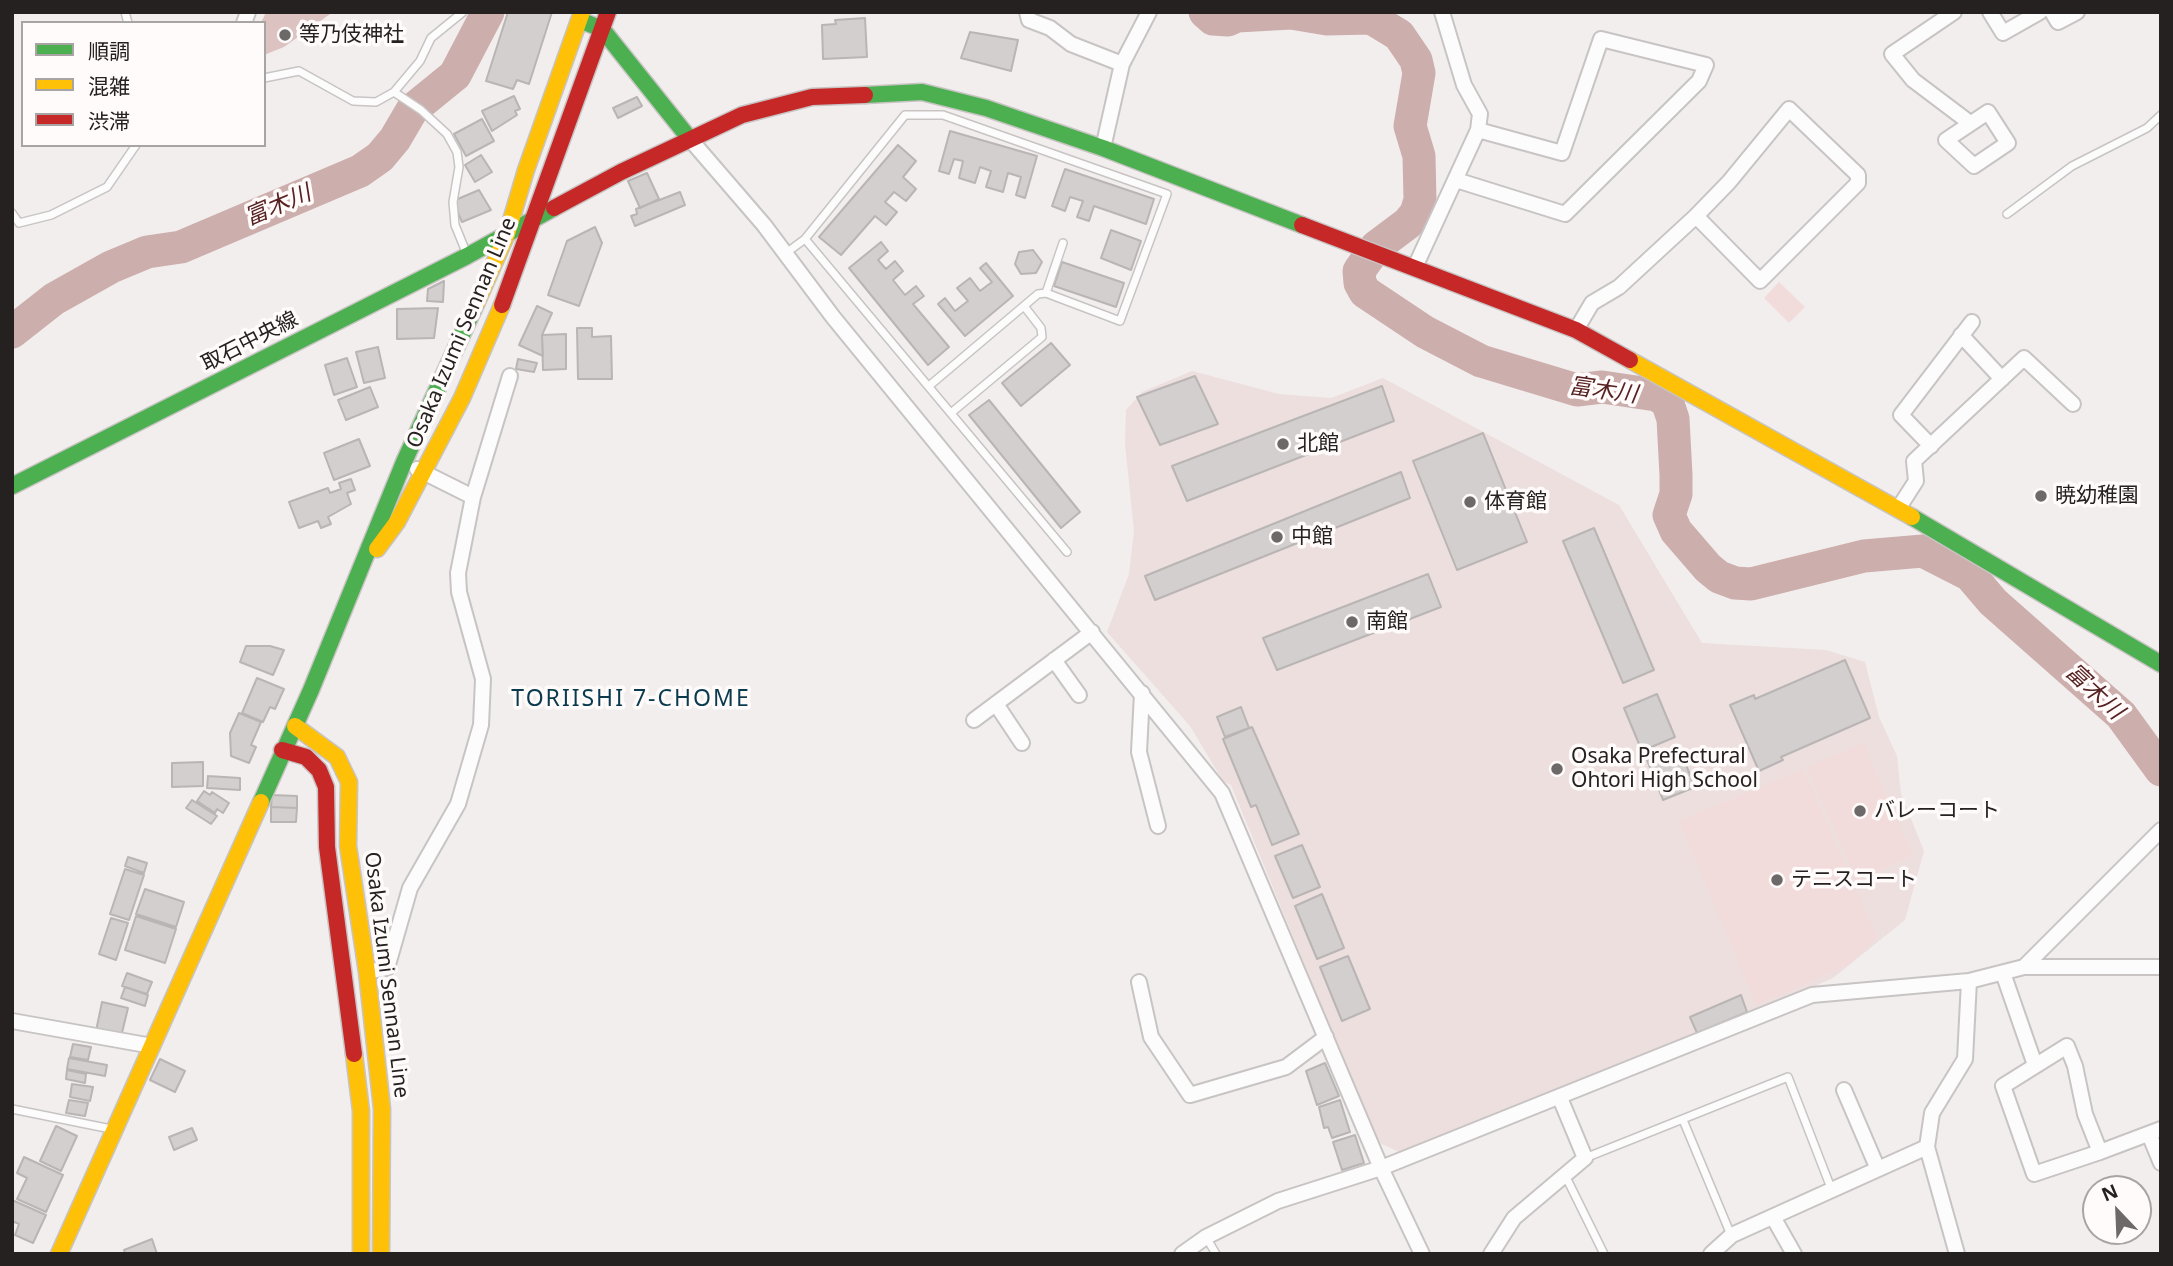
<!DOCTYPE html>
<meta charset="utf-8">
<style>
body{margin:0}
#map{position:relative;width:2173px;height:1266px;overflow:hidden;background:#f3eeee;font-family:"Noto Sans","Noto Sans JP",sans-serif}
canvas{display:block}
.frame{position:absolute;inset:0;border:14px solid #252121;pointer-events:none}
.legend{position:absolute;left:21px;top:21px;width:245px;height:126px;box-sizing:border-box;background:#fffbfb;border:2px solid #a8a4a4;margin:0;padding:9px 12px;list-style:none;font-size:21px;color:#252121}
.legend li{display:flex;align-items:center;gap:14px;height:35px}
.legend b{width:35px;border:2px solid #a8a4a4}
.north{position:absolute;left:2082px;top:1175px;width:70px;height:70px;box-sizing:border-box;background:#fffbfb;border:2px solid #a8a4a4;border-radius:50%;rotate:337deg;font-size:19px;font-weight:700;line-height:28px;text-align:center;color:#252121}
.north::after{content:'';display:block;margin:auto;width:24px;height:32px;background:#6d6969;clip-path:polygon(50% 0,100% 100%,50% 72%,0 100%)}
</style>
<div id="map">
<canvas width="2173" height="1266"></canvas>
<div class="frame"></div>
<ul class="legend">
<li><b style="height:9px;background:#4caf50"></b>順調</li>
<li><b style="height:9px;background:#ffc107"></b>混雑</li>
<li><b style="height:9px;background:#c62828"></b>渋滞</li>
</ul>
<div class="north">N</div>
</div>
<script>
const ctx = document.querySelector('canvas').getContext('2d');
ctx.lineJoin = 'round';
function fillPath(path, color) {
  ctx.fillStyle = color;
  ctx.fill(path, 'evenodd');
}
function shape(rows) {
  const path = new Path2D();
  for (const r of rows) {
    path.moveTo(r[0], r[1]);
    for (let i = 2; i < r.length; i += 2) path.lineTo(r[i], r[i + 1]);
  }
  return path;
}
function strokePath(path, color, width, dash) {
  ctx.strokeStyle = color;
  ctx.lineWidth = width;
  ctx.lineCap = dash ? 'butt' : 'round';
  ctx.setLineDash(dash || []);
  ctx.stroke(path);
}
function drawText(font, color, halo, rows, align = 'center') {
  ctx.font = font + ' "Noto Sans","Noto Sans JP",sans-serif';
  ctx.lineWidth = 7;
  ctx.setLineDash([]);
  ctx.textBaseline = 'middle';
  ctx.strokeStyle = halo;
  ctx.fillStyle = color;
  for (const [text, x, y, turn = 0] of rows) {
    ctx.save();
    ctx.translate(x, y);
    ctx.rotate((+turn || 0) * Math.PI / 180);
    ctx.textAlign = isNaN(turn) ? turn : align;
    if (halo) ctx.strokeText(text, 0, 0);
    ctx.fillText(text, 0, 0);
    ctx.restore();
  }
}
fillPath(shape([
 [1192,371,1279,394,1331,398,1383,378,1619,505,1702,643,1826,650,1865,662,1879,717,1897,756,1901,794,1924,851,1905,920,1833,978,1799,993,1406,1155,1377,1142,1231,785,1223,781,1190,726,1107,632,1129,574,1134,531,1125,444,1126,410,1142,392]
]), '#ecdfde');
fillPath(shape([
 [1779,282,1805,307,1789,323,1764,298],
 [1863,743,1913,855,1857,881,1807,767],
 [1803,769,1877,938,1846,966,1757,1005,1679,821]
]), '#f2dcdb');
fillPath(shape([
 [266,12,333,12,284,47,264,55,264,23,261,23]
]), '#dcc3c1');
strokePath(shape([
 [1205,12,1213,19,1228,20,1237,16,1291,13,1327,19,1371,18,1399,35,1416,60,1419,73,1410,126,1419,156,1420,200,1416,213,1408,223,1376,247,1359,271,1360,283,1365,292,1425,332,1481,361,1577,390,1602,387,1656,395,1667,401,1673,419,1676,475,1676,494,1669,515,1676,531,1708,568,1719,577,1735,583,1751,584,1864,556,1923,551,1970,575,1993,602,2121,715,2161,770],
 [12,332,54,299,111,267,147,252,181,247,360,171,380,157,395,139,412,110,455,75,488,12]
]), '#ccaeac', 33);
const building = shape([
 [508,12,552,12,529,84,517,80,513,89,486,81,508,12],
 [865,18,867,57,823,59,822,25,836,24,835,20,865,18],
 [970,32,1018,40,1011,71,961,58,970,32],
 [514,96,520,109,515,111,517,115,492,131,482,111,514,96],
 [637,97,642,106,618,118,613,108,637,97],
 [482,119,494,141,466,156,454,134,482,119],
 [950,131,1037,156,1025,198,1016,195,1021,177,1008,173,1003,192,986,187,991,171,980,167,975,183,959,178,963,161,954,159,949,174,939,171,950,131],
 [898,145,916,161,903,177,916,189,906,201,894,192,885,202,897,212,886,225,875,216,841,255,819,237,898,145],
 [481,155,492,172,475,182,465,165,481,155],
 [1065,169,1154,199,1146,224,1094,206,1089,221,1077,217,1083,201,1070,197,1065,211,1052,206,1065,169],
 [647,173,659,199,640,208,628,181,647,173],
 [479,190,491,210,462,222,453,201,479,190],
 [680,192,685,205,635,226,631,216,637,214,636,209,680,192],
 [595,227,602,243,579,306,548,295,567,241,595,227],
 [1111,230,1141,241,1131,270,1101,258,1111,230],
 [881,242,888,251,878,260,886,269,895,261,903,271,893,280,905,295,916,286,924,296,913,304,949,347,928,365,849,268,881,242],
 [1033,250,1042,262,1036,273,1021,274,1015,264,1019,252,1033,250],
 [1062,262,1124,283,1116,307,1054,286,1062,262],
 [986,263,1013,296,965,336,938,304,945,298,955,311,968,301,957,288,970,278,980,291,992,282,980,268,986,263],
 [444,281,443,302,427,301,428,289,444,281],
 [537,306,552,313,542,335,543,356,519,345,537,306],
 [438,308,434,338,397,339,397,309,438,308],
 [577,328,592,328,592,337,611,336,612,379,578,379,577,328],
 [566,334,566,369,543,370,542,335,566,334],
 [1051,343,1070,365,1021,406,1002,383,1051,343],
 [378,347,385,378,364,383,356,352,378,347],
 [347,358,357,387,334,395,325,365,347,358],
 [518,359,537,363,534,372,516,369,518,359],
 [1195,376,1218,424,1160,445,1137,397,1195,376],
 [1382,386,1394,421,1187,501,1172,466,1382,386],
 [370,387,378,407,346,420,338,400,370,387],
 [989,400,1080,512,1061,528,969,415,989,400],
 [1483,433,1527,542,1457,570,1413,461,1483,433],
 [359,439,370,466,334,480,324,453,359,439],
 [1401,472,1410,498,1155,600,1145,576,1401,472],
 [351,479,355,490,347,493,351,504,328,517,331,524,321,528,318,521,299,528,289,502,328,488,330,493,341,489,339,483,351,479],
 [1594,528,1654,670,1623,683,1563,541,1594,528],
 [1428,574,1441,607,1277,670,1263,638,1428,574],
 [246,646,270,646,284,650,273,675,240,662,246,646],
 [1845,660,1870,718,1781,757,1783,760,1759,771,1730,705,1754,695,1755,699,1845,660],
 [257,678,284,689,275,709,270,707,263,722,242,713,257,678],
 [1657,694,1675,737,1642,751,1624,708,1657,694],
 [1241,707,1249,728,1225,737,1217,717,1241,707],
 [239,713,261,722,251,745,256,747,249,763,231,756,230,733,239,713],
 [1252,727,1299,834,1272,845,1256,805,1251,807,1223,739,1252,727],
 [1679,748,1695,787,1663,800,1647,760,1679,748],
 [203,762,203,786,172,787,172,763,203,762],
 [208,776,240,778,240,790,207,788,208,776],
 [204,791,210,795,212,792,229,803,223,813,217,809,215,813,197,801,204,791],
 [272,795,297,796,297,808,271,807,272,795],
 [192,800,217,816,211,824,186,808,192,800],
 [271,807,297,808,296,822,271,822,271,807],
 [1302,845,1320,887,1293,898,1275,856,1302,845],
 [128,857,147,863,144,873,125,866,128,857],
 [125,869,144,875,129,920,110,914,125,869],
 [145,889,184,902,176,927,136,914,145,889],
 [1322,894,1344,948,1317,959,1295,906,1322,894],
 [136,916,176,929,165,963,125,950,136,916],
 [111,918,128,923,116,960,99,954,111,918],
 [1348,956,1370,1009,1342,1021,1320,967,1348,956],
 [127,973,152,982,147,994,122,986,127,973],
 [125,987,148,995,145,1006,121,998,125,987],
 [1741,995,1747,1012,1697,1033,1690,1017,1741,995],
 [102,1002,128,1008,121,1037,96,1031,102,1002],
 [73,1044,91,1047,88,1060,70,1057,73,1044],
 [69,1058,107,1065,105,1076,67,1069,69,1058],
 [160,1059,185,1071,175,1092,150,1080,160,1059],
 [1325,1063,1339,1096,1317,1105,1306,1071,1325,1063],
 [67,1070,86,1074,85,1083,66,1079,67,1070],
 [72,1084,93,1087,90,1101,70,1097,72,1084],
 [69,1100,88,1103,85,1116,66,1113,69,1100],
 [1340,1100,1350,1132,1332,1138,1328,1127,1324,1128,1319,1107,1340,1100],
 [56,1126,77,1136,61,1171,40,1161,56,1126],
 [192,1128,197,1140,174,1150,169,1137,192,1128],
 [1355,1135,1364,1163,1342,1170,1333,1142,1355,1135],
 [24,1157,63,1175,46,1212,17,1199,27,1178,17,1173,24,1157],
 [12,1200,46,1215,33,1243,15,1235,19,1224,12,1221,12,1200],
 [152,1239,157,1254,125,1254,124,1250,152,1239]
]);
fillPath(building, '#d3cfce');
strokePath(building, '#b9b5b5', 2);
const lane = shape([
 [125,12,128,23],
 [264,78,299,71,353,101,376,102,394,92,420,61,431,38,463,12],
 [394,92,421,110,447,134,457,152,459,167,453,202,455,225,466,252],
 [12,213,19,223,51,215,107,187,136,145],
 [2007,214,2072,166,2147,128,2161,115],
 [786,253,805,239],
 [1046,293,1063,243],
 [929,386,1038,294,1046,293,1120,321,1167,194,943,115,905,115,805,239,1067,552],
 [951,413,1042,337,1041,328,1024,306],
 [12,1109,111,1129],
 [1683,1120,1731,1235],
 [1585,1158,1788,1077,1831,1188],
 [1565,1175,1604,1254],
 [1206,1237,1216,1254]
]);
const street = shape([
 [1027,12,1029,20,1050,28,1071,44,1122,64],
 [1954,12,1892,54,1913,80,1970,123],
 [1990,12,2003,33,2040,12],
 [2052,12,2058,22,2077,12],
 [244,23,248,12],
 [1988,112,2008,143,1974,166,1946,140,1988,112],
 [689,138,764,225,833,317,1222,793,1381,1168,1422,1254],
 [1103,148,1122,64,1149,12],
 [1456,180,1565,214,1699,81,1706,65,1601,39,1562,153,1478,130],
 [1415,267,1478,130,1480,114,1464,85,1442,12],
 [1576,330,1592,303,1619,287,1696,216,1729,182,1789,109,1858,175,1858,183,1760,281,1696,216],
 [1961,335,2002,379],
 [1931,446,1901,415,1972,322],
 [417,469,473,497],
 [1898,509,1916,481,1914,461,2024,358,2073,404],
 [1054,660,1079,695],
 [1142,693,1139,752,1158,826],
 [996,704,1022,743],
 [974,720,1092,632],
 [2024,967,2161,830],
 [367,972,387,968,410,888,458,804,481,725,483,679,459,592,458,573,473,497,510,376],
 [2003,973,2035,1065],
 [1139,982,1151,1037,1190,1095,1286,1067,1326,1037],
 [12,1021,152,1046],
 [1844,1090,1877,1167],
 [2149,1134,2161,1163],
 [2100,1152,2034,1174,2003,1086,2067,1046,2075,1066,2085,1114,2100,1152,2161,1129],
 [1773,1217,1794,1254],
 [1182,1254,1206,1237,1278,1201,1381,1168,1812,995,1969,981,2024,967,2161,967],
 [1491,1254,1514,1218,1585,1158,1560,1098],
 [1711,1254,1732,1235,1927,1147],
 [1957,1254,1927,1147,1932,1113,1965,1059,1969,981]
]);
const fast = shape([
 [587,23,602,29,689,138],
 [865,95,922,92,986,108,1103,148,1302,225],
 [12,486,467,256,554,208],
 [1912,517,2161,664],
 [261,802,311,690,404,462,476,304]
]);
const slow = shape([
 [476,304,507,234,526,170,582,12],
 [1630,360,1912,517],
 [377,549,397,522,462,398,502,305],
 [295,726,337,757,349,782,348,846,367,972,382,1109,381,1254],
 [354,1054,361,1111,361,1254],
 [59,1254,261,802]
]);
const jam = shape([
 [554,208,621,172,742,115,812,97,865,95],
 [1302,225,1576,330,1630,360],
 [502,305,608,12],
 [282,750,306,757,319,770,326,787,327,847,354,1054]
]);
strokePath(lane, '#c8c4c4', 10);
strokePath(street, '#c8c4c4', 18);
strokePath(fast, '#c8c4c4', 19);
strokePath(slow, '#c8c4c4', 19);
strokePath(jam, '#c8c4c4', 19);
strokePath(lane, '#fdfcfc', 7);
strokePath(street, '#fdfcfc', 14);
strokePath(fast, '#4caf50', 16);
strokePath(slow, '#ffc107', 16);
strokePath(jam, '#c62828', 16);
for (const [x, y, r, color] of [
 [285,35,7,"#6d6969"],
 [1283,444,7,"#6d6969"],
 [2041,496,7,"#6d6969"],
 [1470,502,7,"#6d6969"],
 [1277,537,7,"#6d6969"],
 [1352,622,7,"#6d6969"],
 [1557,769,7,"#6d6969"],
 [1860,811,7,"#6d6969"],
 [1777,880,7,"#6d6969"]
]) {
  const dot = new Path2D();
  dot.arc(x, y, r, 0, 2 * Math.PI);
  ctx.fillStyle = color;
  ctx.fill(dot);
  strokePath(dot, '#fffbfb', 2.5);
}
drawText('21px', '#252121', '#fffbfb', [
 ["等乃伎神社",299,35],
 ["北館",1297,444],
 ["暁幼稚園",2055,496],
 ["体育館",1484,502],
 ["中館",1291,537],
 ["南館",1366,622],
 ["Osaka Prefectural",1571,757],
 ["Ohtori High School",1571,781],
 ["バレーコート",1874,811],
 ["テニスコート",1791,880]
], 'left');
drawText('21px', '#252121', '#fffbfb', [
 ["Osaka Izumi Sennan Line",462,333,-67],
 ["取石中央線",250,342,-27],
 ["Osaka Izumi Sennan Line",386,975,83]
]);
drawText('italic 23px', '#572121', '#fffbfb', [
 ["富木川",278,206,-23],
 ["富木川",1603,391,8],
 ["富木川",2094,692,43]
]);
ctx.letterSpacing = '2px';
drawText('23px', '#0a3a4e', '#fffbfb', [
 ["TORIISHI 7-CHOME",631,699]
]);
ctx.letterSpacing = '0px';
</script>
